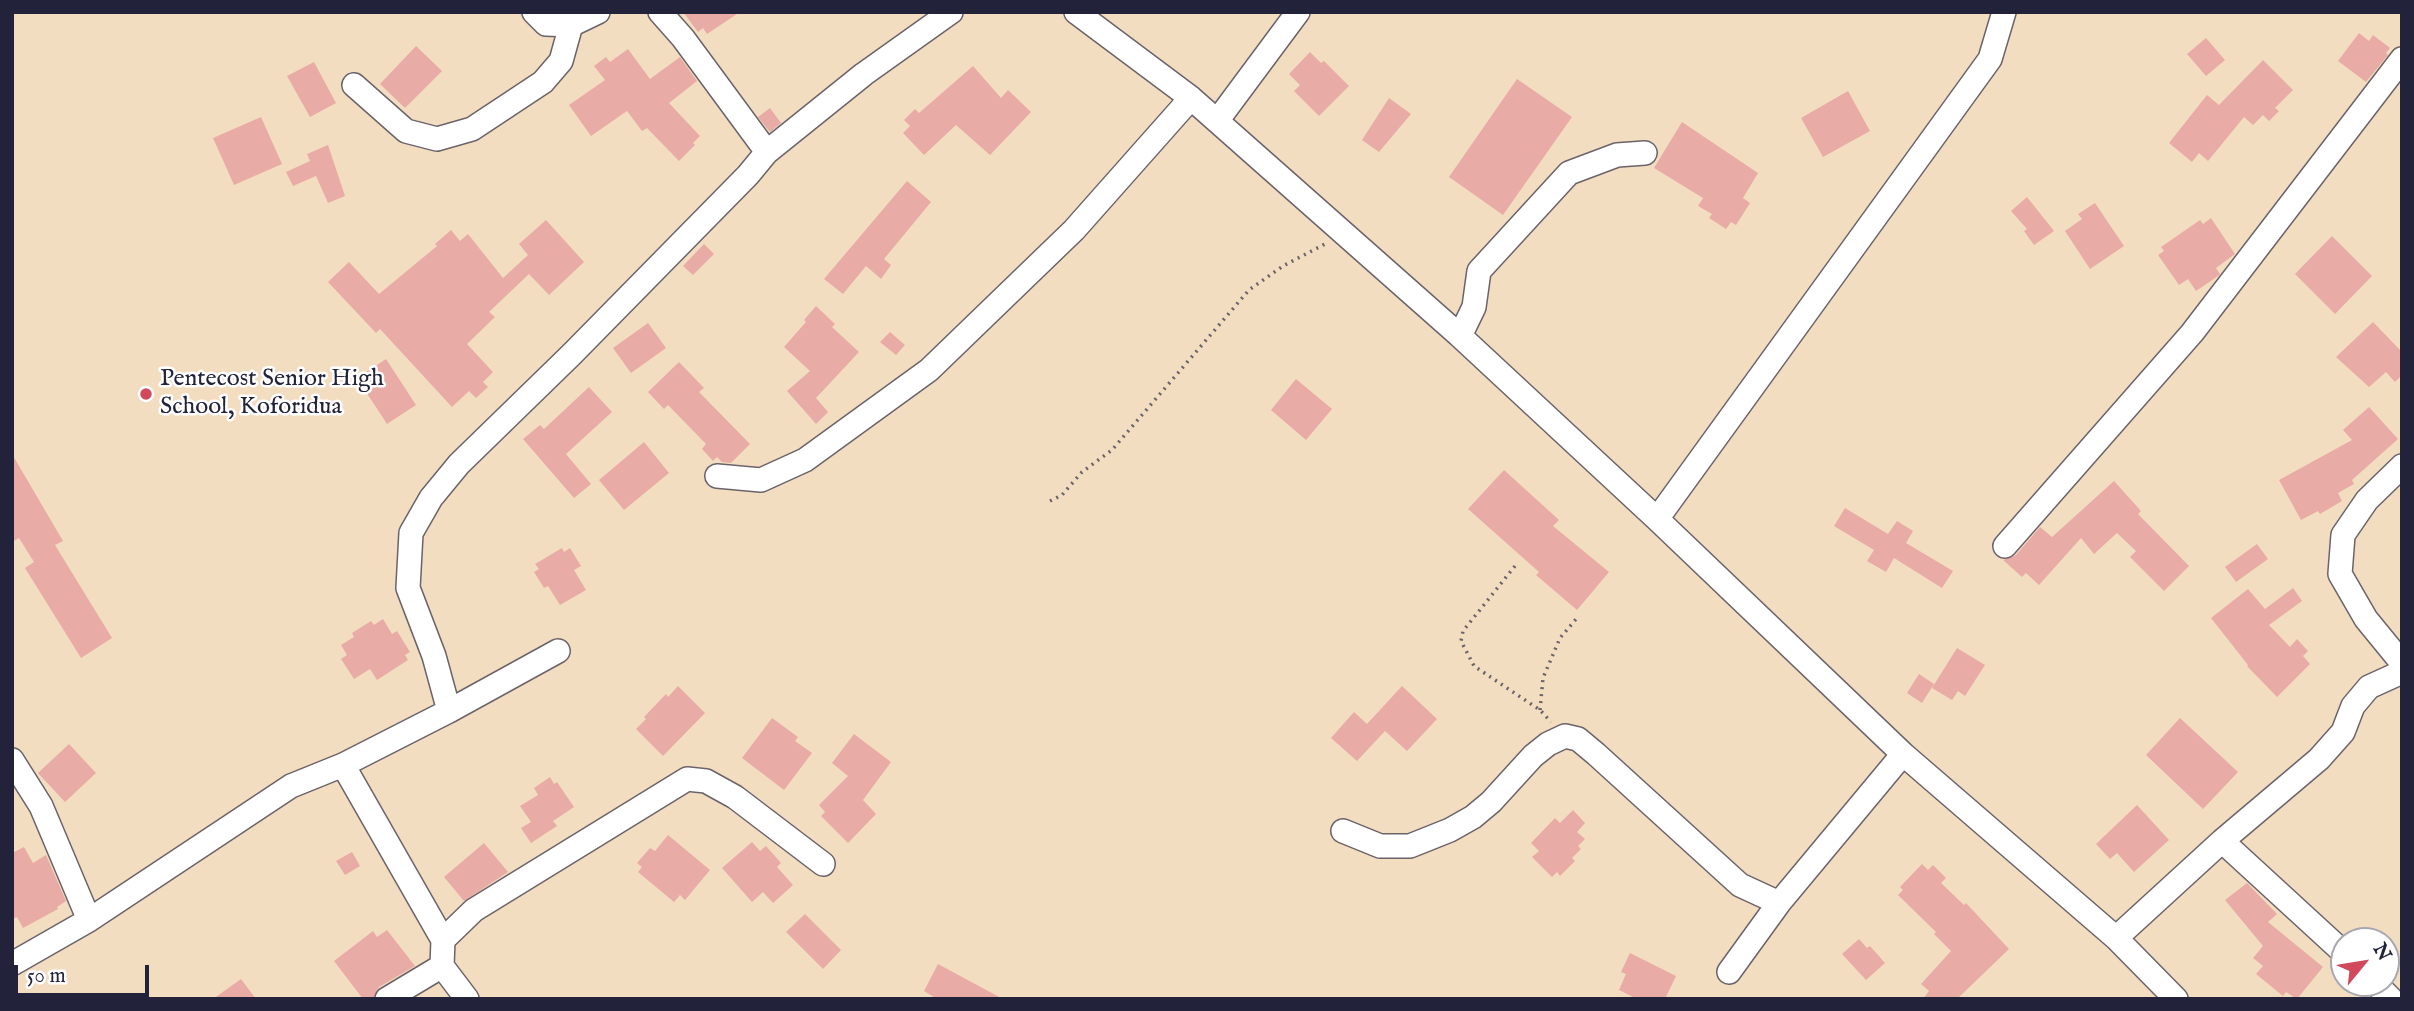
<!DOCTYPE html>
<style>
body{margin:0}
#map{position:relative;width:2414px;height:1011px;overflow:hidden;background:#f3ddc0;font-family:"IM FELL English",serif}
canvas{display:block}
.frame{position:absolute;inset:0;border:14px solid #22223b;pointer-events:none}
.north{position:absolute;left:2330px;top:927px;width:70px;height:70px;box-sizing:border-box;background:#fff;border:2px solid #a7a7b1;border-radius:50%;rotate:60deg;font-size:19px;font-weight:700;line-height:28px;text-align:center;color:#22223b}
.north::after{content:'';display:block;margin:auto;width:24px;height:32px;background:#d1495b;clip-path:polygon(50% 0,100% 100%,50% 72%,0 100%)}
.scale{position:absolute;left:14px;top:965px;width:135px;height:32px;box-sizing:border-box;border:4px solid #22223b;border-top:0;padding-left:9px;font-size:21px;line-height:24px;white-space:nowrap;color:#22223b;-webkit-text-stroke:5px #fff;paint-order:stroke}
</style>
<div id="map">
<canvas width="2414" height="1011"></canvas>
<div class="frame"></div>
<div class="north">N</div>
<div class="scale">50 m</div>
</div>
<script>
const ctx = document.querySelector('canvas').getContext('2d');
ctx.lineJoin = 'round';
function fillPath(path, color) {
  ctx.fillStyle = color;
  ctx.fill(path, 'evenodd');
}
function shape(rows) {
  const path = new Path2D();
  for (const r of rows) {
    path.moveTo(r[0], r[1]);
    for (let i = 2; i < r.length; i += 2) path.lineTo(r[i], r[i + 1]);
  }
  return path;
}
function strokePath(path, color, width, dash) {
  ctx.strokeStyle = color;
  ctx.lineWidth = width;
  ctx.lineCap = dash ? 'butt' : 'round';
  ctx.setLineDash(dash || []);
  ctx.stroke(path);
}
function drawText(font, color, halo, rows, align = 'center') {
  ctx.font = font + ' "IM FELL English",serif';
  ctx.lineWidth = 5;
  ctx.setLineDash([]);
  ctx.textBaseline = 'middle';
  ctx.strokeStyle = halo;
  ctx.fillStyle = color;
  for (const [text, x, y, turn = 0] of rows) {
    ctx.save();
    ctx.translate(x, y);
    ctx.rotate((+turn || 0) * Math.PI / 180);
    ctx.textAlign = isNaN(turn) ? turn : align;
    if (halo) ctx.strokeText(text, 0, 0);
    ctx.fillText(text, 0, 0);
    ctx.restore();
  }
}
fillPath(shape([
 [683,12,740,12,707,34,703,28,698,32],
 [2359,33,2369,41,2373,35,2390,48,2386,53,2388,55,2366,82,2338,61],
 [2206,38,2225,60,2206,76,2187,54],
 [416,46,442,71,405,108,380,84],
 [628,49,650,79,680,57,697,81,669,103,700,136,693,143,695,145,679,161,647,128,642,131,627,111,591,136,569,105,605,80,594,66,606,57,610,62],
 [1310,52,1321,63,1324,61,1349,86,1319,116,1294,91,1300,85,1289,74],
 [2263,60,2293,90,2275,108,2279,111,2269,121,2263,115,2253,125,2244,117,2208,161,2199,153,2192,162,2169,143,2207,95,2219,105],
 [314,62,336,103,310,117,287,76],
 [973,66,1001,98,1008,90,1031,112,990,155,956,125,924,155,903,133,910,126,904,120,915,109,919,113],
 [1517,79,1572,117,1503,215,1449,177],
 [1848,91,1870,131,1823,157,1801,118],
 [1389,98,1411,114,1379,152,1362,140],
 [770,108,781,123,770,132,758,117],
 [261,117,282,164,234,185,213,138],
 [1682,122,1758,173,1743,198,1750,203,1736,225,1731,222,1726,229,1709,218,1712,214,1698,206,1703,198,1654,168],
 [328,145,345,196,328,203,316,176,293,186,286,172,310,161,307,154],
 [907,181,931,202,884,259,891,265,881,279,866,266,843,294,824,279],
 [2027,197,2054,231,2034,245,2024,231,2027,229,2011,211],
 [2095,203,2124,246,2090,269,2065,231,2082,219,2078,214],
 [2211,218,2235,254,2216,268,2220,274,2218,276,2196,291,2188,279,2179,285,2158,255,2164,251,2161,247,2200,220,2203,224],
 [546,220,584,262,549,295,529,274,489,312,495,317,467,344,493,372,483,382,488,387,476,398,469,391,452,407,380,329,376,333,328,282,349,262,379,294,437,246,435,244,451,230,460,241,468,234,503,278,528,255,519,244],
 [2332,236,2372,276,2335,314,2295,274],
 [704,244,714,254,693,275,683,266],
 [816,306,835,324,832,327,859,352,816,398,828,412,816,424,787,391,810,371,784,347,806,322,804,320],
 [2373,322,2402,352,2402,375,2395,382,2386,372,2369,387,2336,357],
 [648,323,666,348,631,373,613,348],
 [890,332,905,345,896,355,880,342],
 [386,359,416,405,387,424,357,378],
 [679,362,704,388,699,392,750,444,731,463,722,462,717,457,713,461,702,449,706,444,668,405,664,409,648,392],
 [1296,379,1332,409,1306,440,1271,410],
 [589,387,612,412,566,454,591,484,574,498,523,439,540,425,544,429],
 [2369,407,2398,439,2352,480,2354,484,2338,493,2342,501,2320,514,2318,511,2301,520,2279,480,2352,440,2343,430],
 [644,442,669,473,624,510,599,480],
 [12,454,63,541,55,545,112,638,81,658,25,568,34,562,19,538,12,542],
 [1504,470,1559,520,1553,526,1609,572,1577,610,1536,575,1539,572,1468,509],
 [2114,481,2141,511,2138,514,2189,566,2164,591,2130,557,2136,551,2117,533,2094,554,2081,538,2039,585,2026,573,2022,577,2003,560,2016,555,2040,527,2052,537],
 [1845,508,1888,534,1897,521,1913,531,1906,543,1953,571,1942,588,1894,558,1886,572,1867,561,1874,550,1834,526],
 [2257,544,2268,559,2236,582,2225,567],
 [562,548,564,552,570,548,581,566,574,570,586,590,560,605,548,586,544,588,534,572,539,569,535,564],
 [2293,588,2302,601,2269,625,2290,647,2297,639,2308,651,2303,656,2310,664,2277,697,2247,666,2248,665,2211,618,2248,589,2265,609],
 [383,619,392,634,397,631,410,652,405,655,408,660,377,680,370,669,354,679,341,659,347,655,341,645,354,637,352,633,371,621,374,625],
 [1957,648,1985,665,1965,696,1958,691,1952,700,1932,688],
 [1919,674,1934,684,1922,703,1907,693],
 [678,686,705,713,663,756,636,729,646,719,644,717,666,694,668,697],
 [1402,686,1437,719,1407,751,1385,731,1357,761,1331,738,1354,712,1367,724],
 [772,718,798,737,795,741,812,753,784,790,742,758],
 [2180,718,2238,772,2203,809,2146,755],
 [854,734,891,762,863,800,876,814,848,843,821,816,825,812,819,805,848,776,832,763],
 [69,744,96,773,65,802,38,773],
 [550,777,554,784,557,782,574,807,553,821,557,826,531,843,521,828,531,822,520,806,538,795,534,788],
 [2137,805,2169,840,2134,872,2117,853,2110,859,2096,844],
 [1573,810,1585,823,1577,832,1585,839,1578,846,1581,849,1572,858,1575,861,1560,876,1557,872,1552,877,1532,857,1539,851,1531,843,1555,818,1560,823],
 [668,835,710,870,685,900,680,895,674,902,638,872,642,867,637,863,650,848,655,851],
 [752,842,760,851,766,846,781,863,777,867,793,885,773,903,763,892,752,902,722,868],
 [484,843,508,872,464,901,444,877],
 [24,847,33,863,46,855,66,901,57,907,58,909,23,928,17,917,12,919,12,853],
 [352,852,360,866,345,875,336,861],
 [1922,864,1928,870,1933,865,1946,878,1941,883,1964,905,1966,903,2009,949,1957,999,1923,999,1929,991,1921,984,1951,951,1934,934,1936,932,1898,895,1903,890,1900,887],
 [2247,883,2277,914,2268,922,2323,967,2297,999,2286,992,2283,996,2256,974,2263,966,2253,958,2263,946,2225,900],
 [805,914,841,950,823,969,786,932],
 [387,930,415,966,379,987,373,999,363,999,334,961,373,931,377,937],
 [1859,939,1867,948,1870,946,1885,963,1866,980,1842,954],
 [1630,953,1676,976,1665,999,1637,999,1619,990,1626,974,1621,972],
 [938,964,1003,999,937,999,924,991],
 [241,979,256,999,213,999]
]), '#e9aba5');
const minor = shape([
 [534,12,546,24,571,25,598,12],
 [660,12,683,38,767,152],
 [1076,12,1191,98,1460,336,1657,519,1903,754,2116,938,2176,999],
 [354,85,406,131,437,139,472,129,543,82,561,61,571,25],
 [1217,121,1298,12],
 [1460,336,1474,307,1479,271,1569,173,1617,155,1645,153],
 [2402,466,2367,500,2343,535,2340,574,2366,619,2402,663],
 [717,476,761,480,805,460,929,370,1074,230,1191,98],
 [1657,519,1990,59,2004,12],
 [2005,546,2192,333,2402,59],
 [449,711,434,656,408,588,411,533,431,498,459,464,572,354,748,175,767,152,864,74,951,12],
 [12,760,41,806,89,920],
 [343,765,443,940,442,966,467,999],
 [1343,831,1380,846,1410,846,1450,830,1473,817,1491,802,1533,756,1548,744,1565,736,1578,739,1596,754,1740,885,1779,903],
 [2222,841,2344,953],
 [2116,938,2222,841,2319,759,2343,732,2353,706,2369,687,2402,672],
 [443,940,474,910,687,779,706,781,735,797,823,864],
 [12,964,89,920,291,786,343,765,449,711,558,651],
 [1729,972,1779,903,1903,754],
 [2375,983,2391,999],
 [387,999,442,966]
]);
strokePath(minor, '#6b636a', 26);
strokePath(shape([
 [1050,501,1062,495,1082,472,1112,450,1249,290,1283,266,1327,243],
 [1515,566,1463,631,1461,641,1474,666,1540,710,1551,722],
 [1540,710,1543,678,1560,638,1577,618]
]), '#6b636a', 3.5, [2, 5]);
strokePath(minor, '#fff', 23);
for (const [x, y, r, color] of [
 [146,394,7,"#d1495b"]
]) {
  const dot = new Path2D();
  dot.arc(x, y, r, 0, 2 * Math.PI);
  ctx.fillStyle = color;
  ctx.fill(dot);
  strokePath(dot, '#fff', 2.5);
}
drawText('24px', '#22223b', '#fff', [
 ["Pentecost Senior High",160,380],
 ["School, Koforidua",160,408]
], 'left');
</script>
